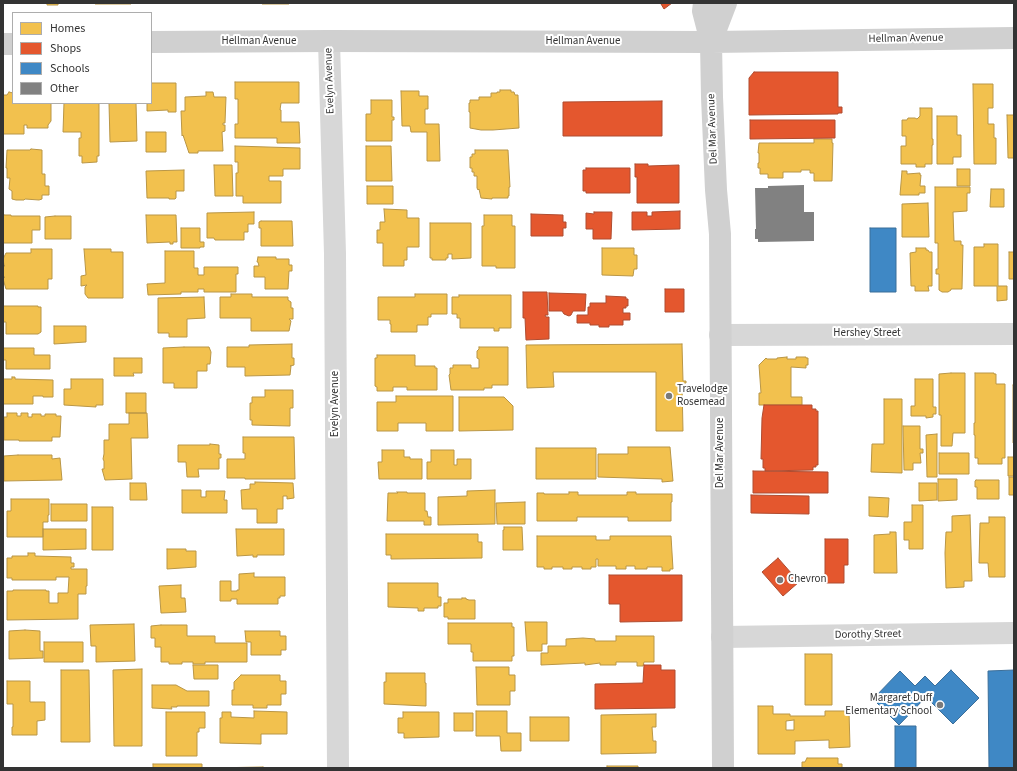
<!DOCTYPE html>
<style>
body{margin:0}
#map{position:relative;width:1017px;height:771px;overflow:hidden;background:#fff;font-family:"Source Sans 3",sans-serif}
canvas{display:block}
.frame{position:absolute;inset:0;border:4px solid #333;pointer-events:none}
.legend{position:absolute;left:12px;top:12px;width:140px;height:92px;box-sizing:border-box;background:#fff;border:1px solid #adadad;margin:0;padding:5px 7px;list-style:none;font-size:12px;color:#333}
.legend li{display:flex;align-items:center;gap:8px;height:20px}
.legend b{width:20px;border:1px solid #adadad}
</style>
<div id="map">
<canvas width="1017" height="771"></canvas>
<div class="frame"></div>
<ul class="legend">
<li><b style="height:11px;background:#f2c14e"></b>Homes</li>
<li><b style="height:11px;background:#e4572e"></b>Shops</li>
<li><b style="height:11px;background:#3f88c5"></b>Schools</li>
<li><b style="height:11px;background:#818181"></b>Other</li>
</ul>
</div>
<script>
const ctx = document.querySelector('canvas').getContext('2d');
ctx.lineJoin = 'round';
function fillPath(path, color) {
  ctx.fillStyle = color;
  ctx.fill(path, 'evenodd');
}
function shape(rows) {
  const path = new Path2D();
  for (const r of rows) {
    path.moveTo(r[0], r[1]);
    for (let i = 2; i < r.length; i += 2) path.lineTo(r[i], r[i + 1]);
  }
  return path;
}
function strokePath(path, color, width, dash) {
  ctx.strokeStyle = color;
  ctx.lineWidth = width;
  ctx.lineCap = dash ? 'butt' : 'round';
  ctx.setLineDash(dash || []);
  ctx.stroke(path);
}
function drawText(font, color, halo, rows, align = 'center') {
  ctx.font = font + ' "Source Sans 3",sans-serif';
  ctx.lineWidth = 4;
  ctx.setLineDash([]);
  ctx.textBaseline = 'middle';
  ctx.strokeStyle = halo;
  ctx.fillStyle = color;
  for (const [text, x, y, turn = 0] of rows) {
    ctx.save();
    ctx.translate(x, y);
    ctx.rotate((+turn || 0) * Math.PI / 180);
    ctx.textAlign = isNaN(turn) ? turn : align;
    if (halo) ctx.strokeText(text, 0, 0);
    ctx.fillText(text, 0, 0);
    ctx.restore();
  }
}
const homes = shape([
 [47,3,58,3,58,5,47,5,47,3],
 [95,3,131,3,131,4,95,4,95,3],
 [262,3,289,3,289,4,262,4,262,3],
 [235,82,299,82,299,103,281,103,280,110,281,110,281,122,299,122,300,143,277,143,277,138,235,138,235,124,238,124,238,99,235,99,235,82],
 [151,83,176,83,176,112,168,112,168,110,147,111,147,103,151,103,151,83],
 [973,84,993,84,993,108,988,108,988,124,994,124,994,138,996,138,996,164,974,164,973,84],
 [500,90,511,90,511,92,514,92,515,95,518,95,519,128,493,130,481,130,470,128,470,112,469,112,469,103,470,103,470,100,479,100,479,97,491,97,491,93,497,93,497,92,500,92,500,90],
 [401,91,419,91,419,96,428,96,428,109,425,109,425,124,439,124,440,161,427,161,427,132,411,132,410,126,402,126,401,91],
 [9,92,13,93,13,103,51,103,51,121,48,125,48,128,27,128,27,125,24,125,24,134,3,134,3,95,7,95,9,92],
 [206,92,213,92,214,97,226,97,225,123,223,123,223,125,225,125,225,131,222,132,223,151,198,151,198,153,189,153,183,135,182,136,181,111,185,111,185,97,206,96,206,92],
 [371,100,392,100,392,117,394,117,394,120,392,120,392,141,366,141,366,114,371,114,371,100],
 [64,103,99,103,99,156,97,156,97,162,82,163,82,156,79,156,79,138,81,138,81,132,63,132,64,103],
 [109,103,136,103,137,141,110,142,109,103],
 [920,108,932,108,932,139,933,139,933,145,932,145,932,164,925,164,925,167,916,167,916,164,901,164,901,146,906,146,906,136,902,136,902,120,907,120,908,118,915,118,917,119,920,116,920,108],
 [1007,115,1014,115,1014,158,1008,158,1007,115],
 [937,116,957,116,957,135,961,135,961,157,953,157,953,164,937,164,937,116],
 [146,132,166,132,166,152,146,152,146,132],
 [814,139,832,139,832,143,833,143,832,181,814,181,814,173,810,173,810,170,801,170,801,172,783,172,783,178,768,178,768,174,760,174,760,168,758,168,758,163,759,163,759,153,758,153,759,143,814,143,814,139],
 [235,146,300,148,300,169,283,169,283,176,269,176,269,181,281,181,281,203,243,203,243,196,236,196,236,173,238,173,238,162,235,162,235,146],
 [366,146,391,146,392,181,366,181,366,146],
 [31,149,42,150,42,174,45,174,45,186,49,186,49,195,42,195,42,199,39,200,25,199,24,200,16,200,12,199,12,191,9,189,10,178,7,178,7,168,6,168,7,150,30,150,31,149],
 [475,150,508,150,510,187,509,187,509,196,508,196,508,198,492,198,492,199,481,198,479,189,478,190,477,188,477,176,474,176,474,172,472,172,472,168,470,168,470,157,472,157,472,154,475,154,475,150],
 [214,165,232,165,233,196,215,196,214,165],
 [957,169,970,169,970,186,957,186,957,169],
 [184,170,184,191,176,191,176,198,175,199,169,199,169,198,147,198,146,171,184,170],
 [902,171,907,171,907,174,920,173,920,175,921,175,920,186,925,186,925,193,919,193,919,195,900,195,902,171],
 [367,186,393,186,393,204,367,204,367,186],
 [935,187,970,187,970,193,967,193,967,211,953,212,954,241,961,241,961,245,963,245,962,289,951,289,951,290,948,292,942,292,939,290,939,274,936,274,936,269,938,269,938,243,935,243,935,187],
 [991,189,1004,189,1004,207,990,207,991,189],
 [928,203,929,237,902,237,902,204,928,203],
 [384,209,407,210,407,218,419,218,419,247,407,247,407,260,404,260,404,266,383,266,383,243,377,243,377,230,380,230,380,222,385,222,384,209],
 [254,212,254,224,248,224,248,232,244,232,244,240,215,240,214,238,207,238,207,213,254,212],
 [4,215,11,215,11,216,40,216,40,230,32,230,32,243,3,243,3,216,4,215],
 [146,215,176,215,177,242,173,242,173,244,170,244,170,242,147,243,146,215],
 [484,215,512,215,512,226,515,226,515,268,496,268,496,266,482,266,482,226,484,226,484,215],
 [55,216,71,216,71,239,45,239,45,217,55,216],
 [261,221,292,221,293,246,261,246,261,228,259,228,259,222,261,221],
 [430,223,471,223,471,258,452,259,452,254,448,254,448,258,446,258,446,260,432,260,432,258,430,258,430,223],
 [181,228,200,228,200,242,204,242,204,247,200,247,200,248,181,248,181,228],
 [984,244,998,244,998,286,1007,286,1007,300,997,301,997,286,974,286,974,247,984,247,984,244],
 [602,248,634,248,634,255,637,255,637,269,634,269,633,276,602,275,602,248],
 [916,248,926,248,926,250,928,250,929,252,932,252,932,286,928,286,929,291,915,291,915,286,911,286,910,253,916,252,916,248],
 [31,249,52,249,52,279,48,279,48,289,6,289,3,279,5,277,3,277,3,266,5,266,4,265,3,259,6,253,31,253,31,249],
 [84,249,111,249,111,252,123,252,123,298,88,298,85,294,85,287,87,285,81,286,81,276,86,275,84,249],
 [165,251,194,251,194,268,198,268,198,275,204,275,204,267,238,267,238,274,236,274,236,292,204,292,204,289,198,289,198,292,181,292,181,294,148,295,147,284,165,283,165,251],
 [1009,252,1014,252,1014,279,1009,279,1009,252],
 [258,257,276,257,276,259,289,259,289,265,292,265,292,271,289,271,288,289,265,289,265,277,254,277,254,266,259,266,258,262,257,262,258,257],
 [231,294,252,294,252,297,288,297,288,300,291,302,291,308,293,308,293,319,289,319,291,321,289,331,251,331,251,318,220,318,220,297,231,297,231,294],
 [415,294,447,294,447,314,431,314,431,317,428,317,428,325,417,325,417,332,391,332,391,324,390,324,390,320,378,320,378,297,415,297,415,294],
 [459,295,511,295,511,328,499,328,499,331,494,331,494,328,460,328,460,318,457,318,457,314,452,314,452,297,459,297,459,295],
 [204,297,205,318,187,319,187,337,169,337,169,333,158,333,158,298,204,297],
 [3,306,38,306,38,307,41,307,41,332,38,334,6,334,6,322,3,322,3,306],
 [54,326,86,326,86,342,54,344,54,326],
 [292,344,292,358,294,358,294,365,290,366,291,366,290,375,245,376,245,367,227,367,227,347,249,347,249,345,292,344],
 [682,344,683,381,686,381,686,383,682,383,683,431,656,431,656,372,553,372,554,387,527,388,526,345,682,344],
 [184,347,209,347,211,352,210,364,207,364,207,371,197,371,197,388,174,388,174,383,163,383,163,348,184,347],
 [479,347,508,347,508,385,492,385,492,388,484,388,484,390,451,390,449,375,450,374,450,368,453,368,453,365,471,365,471,368,479,368,479,359,477,358,477,351,479,349,479,347],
 [3,348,34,348,34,355,50,355,50,369,6,369,6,360,3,360,3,348],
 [377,355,415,355,415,366,435,366,435,368,437,368,437,390,407,390,407,387,393,387,393,391,377,391,377,387,375,386,375,358,377,358,377,355],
 [787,357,787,359,796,359,796,357,806,357,806,358,808,358,808,365,806,365,806,368,791,367,791,397,802,397,802,405,759,405,759,393,761,393,759,365,766,358,767,359,777,359,777,358,787,357],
 [114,358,142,358,142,373,133,373,134,376,114,376,114,358],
 [951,373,965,373,965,433,953,433,952,446,941,446,941,415,939,415,939,374,951,373],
 [975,373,994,373,994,374,996,374,996,384,1005,384,1005,458,1002,458,1002,464,978,464,978,458,975,458,975,435,974,435,974,423,975,423,975,373],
 [12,377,15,377,15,379,53,380,53,397,43,397,43,396,33,396,33,404,3,404,3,379,12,379,12,377],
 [71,379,103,379,103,405,96,405,96,407,64,405,64,389,71,389,71,379],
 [915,379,933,379,933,407,936,407,936,414,933,414,933,417,926,418,926,416,911,416,911,406,915,406,915,379],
 [1013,385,1014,385,1014,443,1013,443,1013,385],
 [265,390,293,390,293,408,290,408,290,426,252,425,252,420,250,420,250,403,252,403,252,397,265,397,265,390],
 [126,393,146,393,146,413,126,413,126,393],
 [396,396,453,396,453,431,426,431,426,423,398,423,398,431,377,431,377,402,396,402,396,396],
 [459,397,504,397,513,406,513,430,459,431,459,397],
 [884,399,902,399,902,473,871,472,872,444,884,444,884,399],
 [7,413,17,413,17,416,21,416,21,413,28,413,28,417,32,417,32,414,41,414,41,416,45,416,45,414,56,414,56,416,61,416,60,437,52,437,52,441,19,441,19,440,4,440,4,417,7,417,7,413],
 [129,413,147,413,148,438,131,438,132,479,105,480,102,469,104,469,104,461,103,459,104,454,104,440,109,440,109,424,129,424,129,413],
 [903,426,920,426,920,449,923,449,923,453,920,453,921,463,913,463,913,470,904,470,903,426],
 [937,434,937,477,927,477,926,435,937,434],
 [243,437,294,437,295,479,245,479,245,478,227,478,227,459,245,459,245,453,243,453,243,437],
 [210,444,219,445,219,454,221,454,221,458,219,458,219,469,198,469,199,477,187,477,186,462,178,462,178,445,210,445,210,444],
 [628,447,670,447,673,481,662,482,662,479,598,477,598,454,628,454,628,447],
 [536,448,596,448,596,479,536,479,536,448],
 [382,450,404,450,404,457,410,457,410,459,422,459,422,479,379,479,378,462,382,462,382,450],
 [431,450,454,450,454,465,457,465,457,459,471,459,471,479,427,479,427,462,431,462,431,450],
 [939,453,969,453,969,474,939,474,939,453],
 [18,455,52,455,52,459,60,458,62,480,4,481,4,456,18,455],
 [1008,457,1014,457,1014,476,1008,476,1008,457],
 [1009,477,1014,477,1014,495,1009,495,1009,477],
 [938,479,957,479,957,500,938,501,938,479],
 [976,480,999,480,999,499,977,499,977,487,975,487,975,481,976,480],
 [255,482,293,483,294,498,287,499,287,496,283,496,283,509,277,509,277,523,257,523,257,509,242,509,241,490,250,489,250,484,255,484,255,482],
 [130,483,146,483,147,500,130,500,130,483],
 [919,483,937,483,937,500,919,501,919,483],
 [182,490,201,490,201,497,206,497,206,491,225,491,224,500,227,500,227,513,182,513,182,490],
 [495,490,495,524,438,525,438,497,467,496,467,491,495,490],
 [397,492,407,492,407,493,425,493,425,511,427,511,428,517,431,517,431,525,424,525,424,521,387,521,388,493,398,493,397,492],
 [569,492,578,492,578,495,627,495,627,492,636,492,636,494,672,494,672,502,671,502,671,521,628,521,628,517,577,517,577,521,537,521,537,493,544,493,544,494,569,494,569,492],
 [869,497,889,498,888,517,869,516,869,497],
 [11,499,49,499,49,515,48,515,48,522,43,522,43,537,7,537,7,511,11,511,11,499],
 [525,502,525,524,497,524,496,503,525,502],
 [51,504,87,504,87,521,51,521,51,504],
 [912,505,923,505,923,549,909,549,909,540,904,540,904,522,912,522,912,505],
 [92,507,113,507,113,550,92,550,92,507],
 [970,515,972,581,964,581,964,587,946,588,945,553,946,532,952,532,952,516,970,515],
 [989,517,1005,517,1005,577,989,577,988,563,979,563,980,523,989,523,989,517],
 [504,527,522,527,523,550,503,550,503,530,504,530,504,527],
 [43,529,86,529,86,549,43,550,43,529],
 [236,529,284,529,284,555,257,555,257,557,253,557,253,555,237,556,236,529],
 [890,532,896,532,897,573,874,573,874,535,890,534,890,532],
 [386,534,478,534,478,542,482,542,482,558,391,559,391,555,386,555,386,534],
 [537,536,596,536,596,540,610,540,610,536,671,536,673,569,670,569,670,571,662,571,662,567,647,567,647,569,635,569,635,566,626,566,626,569,616,569,616,566,598,566,598,559,596,559,596,567,591,567,591,569,582,569,582,567,572,567,572,569,563,569,563,567,552,567,552,569,544,569,544,567,537,567,537,536],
 [167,549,186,549,186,551,196,551,196,567,167,569,167,549],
 [28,553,35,553,35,556,71,557,71,563,74,563,74,567,71,567,71,569,87,569,87,586,86,586,86,594,78,594,78,619,7,620,7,591,13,591,13,590,46,590,46,591,49,591,49,603,58,603,58,593,68,593,69,577,56,577,56,580,12,580,12,578,7,578,7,558,12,558,12,556,28,556,28,553],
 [254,573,254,577,285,577,285,596,280,596,280,598,278,598,278,604,237,604,237,599,231,599,231,601,220,601,220,581,231,581,231,591,237,591,237,590,239,590,239,574,254,573],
 [388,583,438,583,438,597,441,597,441,606,438,606,438,608,424,608,424,611,418,611,418,608,388,607,388,583],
 [181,585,181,598,185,598,186,612,161,613,159,586,181,585],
 [462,598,466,598,466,599,469,600,475,600,475,619,448,619,448,617,444,617,444,603,448,603,448,599,462,599,462,598],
 [525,622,547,622,547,644,542,644,542,651,527,651,525,622],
 [448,623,512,623,512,627,514,627,514,656,512,656,512,661,473,661,473,652,471,652,471,644,448,644,448,623],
 [134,624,135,661,96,662,96,646,91,646,90,625,134,624],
 [161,625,187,625,187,636,215,636,215,643,247,643,247,662,205,662,205,664,193,664,193,662,182,662,182,664,169,664,169,662,161,662,161,647,155,647,155,638,151,638,151,626,161,625],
 [25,630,40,631,40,651,43,651,43,658,9,659,9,631,25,630],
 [245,631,280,631,280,636,286,636,286,650,281,650,281,655,251,655,251,642,246,642,245,631],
 [616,636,654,636,654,662,644,662,643,666,637,666,637,662,616,662,616,665,600,665,600,663,585,665,585,663,541,665,541,653,548,653,548,646,566,646,566,639,583,638,595,639,595,641,616,641,616,636],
 [44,642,83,642,83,662,44,662,44,642],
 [805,654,832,654,832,705,805,705,805,654],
 [193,665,218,665,218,679,194,679,193,665],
 [476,667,509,667,509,675,515,675,515,691,510,691,510,705,477,705,476,667],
 [142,669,142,746,114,746,113,670,142,669],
 [61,670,89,670,90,742,61,742,61,670],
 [386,673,425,673,425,683,426,683,426,706,384,704,384,682,386,682,386,673],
 [241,675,280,675,280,681,286,681,286,694,281,694,281,705,267,705,267,708,253,708,253,705,232,705,232,690,234,690,234,682,241,675],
 [7,681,30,681,30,702,45,702,45,720,37,721,37,735,12,735,12,727,13,727,13,704,7,704,7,681],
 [152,685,176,685,187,691,209,691,209,706,177,706,177,707,171,707,172,709,152,708,152,685],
 [758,706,773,706,773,714,790,714,790,716,825,716,825,711,849,711,850,747,829,748,829,740,795,741,795,754,758,754,758,706],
 [794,720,794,730,786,730,786,721,794,720],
 [254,711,287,712,287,734,261,734,261,744,220,743,220,718,222,718,222,712,231,712,231,717,254,718,254,711],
 [476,711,507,711,507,733,521,733,521,751,501,751,500,736,476,736,476,711],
 [166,712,205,712,205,728,199,728,199,732,197,732,197,756,166,756,166,712],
 [403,712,439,712,439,737,404,738,404,733,398,733,398,718,403,718,403,712],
 [454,713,473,713,473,731,454,731,454,713],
 [656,714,656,727,652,727,653,741,656,741,656,753,601,754,601,715,656,714],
 [530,717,569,717,569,741,530,741,530,717],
 [807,758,838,758,838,764,842,764,842,768,802,768,802,762,805,762,807,758],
 [153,764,202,764,202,768,153,768,153,764],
 [607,766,638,766,638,768,607,768,607,766],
 [263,767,263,768,210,768,263,767]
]);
fillPath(homes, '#f2c14e');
strokePath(homes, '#b99646', 1);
const shops = shape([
 [663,3,672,3,664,9,661,4,663,3],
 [754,72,838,72,838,107,842,107,842,113,838,113,838,114,749,115,749,78,754,72],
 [662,101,662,136,563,136,563,102,662,101],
 [750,120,835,120,835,138,750,139,750,120],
 [635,164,648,164,648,166,679,165,679,203,637,203,637,177,635,177,635,164],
 [586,168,630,168,630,193,586,193,586,191,583,191,583,170,586,170,586,168],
 [680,211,680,229,632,230,632,212,647,212,647,216,652,216,652,212,680,211],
 [594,212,612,212,611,239,593,239,593,229,586,229,586,213,594,214,594,212],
 [531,214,563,215,563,222,566,222,566,228,563,228,563,236,531,236,531,214],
 [665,289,684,289,684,312,665,312,665,289],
 [523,292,547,292,548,315,545,315,546,317,549,317,549,339,526,340,525,318,523,318,523,292],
 [549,293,586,294,585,311,573,311,571,315,569,316,564,314,562,311,549,311,549,293],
 [606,296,626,297,626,299,628,299,628,306,626,306,626,308,623,308,623,313,630,313,630,320,623,320,623,325,609,325,609,327,599,327,599,325,590,325,590,323,577,323,577,315,588,315,588,307,590,307,590,303,606,303,606,296],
 [764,405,812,405,812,409,816,409,816,411,818,411,818,465,816,465,816,467,813,467,813,470,765,471,765,468,763,468,763,459,761,459,762,418,764,405],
 [753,471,828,472,828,493,753,493,753,471],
 [751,495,809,496,809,514,751,513,751,495],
 [825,539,848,539,848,565,844,565,844,583,825,583,825,539],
 [778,558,799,582,783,596,762,572,778,558],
 [609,575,682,575,682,621,620,622,620,604,609,604,609,575],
 [644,665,661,665,661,670,675,670,675,708,595,709,595,684,643,683,644,665]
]);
fillPath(shops, '#e4572e');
strokePath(shops, '#af4c30', 1);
const schools = shape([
 [870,228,896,228,896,292,870,292,870,228],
 [951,670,979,698,953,724,926,697,899,725,873,699,900,671,915,686,925,676,935,686,951,670],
 [1014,670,1014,768,989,768,988,671,1014,670],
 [895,726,916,726,916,768,895,768,895,726]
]);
fillPath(schools, '#3f88c5');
strokePath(schools, '#3b6e99', 1);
fillPath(shape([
 [804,185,804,212,814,212,814,241,758,242,758,239,755,239,755,229,756,229,755,188,768,188,768,186]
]), '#818181');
strokePath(shape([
 [329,41,335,254,338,768],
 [720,335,1014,334],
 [722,637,1014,633]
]), '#d7d7d7', 22);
strokePath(shape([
 [704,3,703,11,711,42,712,97,716,190,720,234,723,768],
 [151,42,329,41,711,42,1014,38],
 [711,42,726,3],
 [3,44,13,44]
]), '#d0d0d0', 22);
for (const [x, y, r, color] of [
 [669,396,4,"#7a7a7a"],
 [780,580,4,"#7a7a7a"],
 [940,705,4,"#7a7a7a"]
]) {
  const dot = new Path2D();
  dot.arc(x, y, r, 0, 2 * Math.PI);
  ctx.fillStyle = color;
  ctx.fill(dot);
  strokePath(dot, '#fff', 1.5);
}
drawText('11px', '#333', '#fff', [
 ["Hellman Avenue",906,39,-1],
 ["Hellman Avenue",259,42],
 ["Hellman Avenue",583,42],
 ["Evelyn Avenue",330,81,-92],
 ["Del Mar Avenue",713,129,-92],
 ["Hershey Street",867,334],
 ["Evelyn Avenue",336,404,-90],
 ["Del Mar Avenue",721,453,-90],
 ["Dorothy Street",868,635,-1]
]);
drawText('11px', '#333', '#fff', [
 ["Travelodge",677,390],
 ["Rosemead",677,403],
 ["Chevron",788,580],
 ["Margaret Duff",932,699,"right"],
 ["Elementary School",932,712,"right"]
], 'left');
</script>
